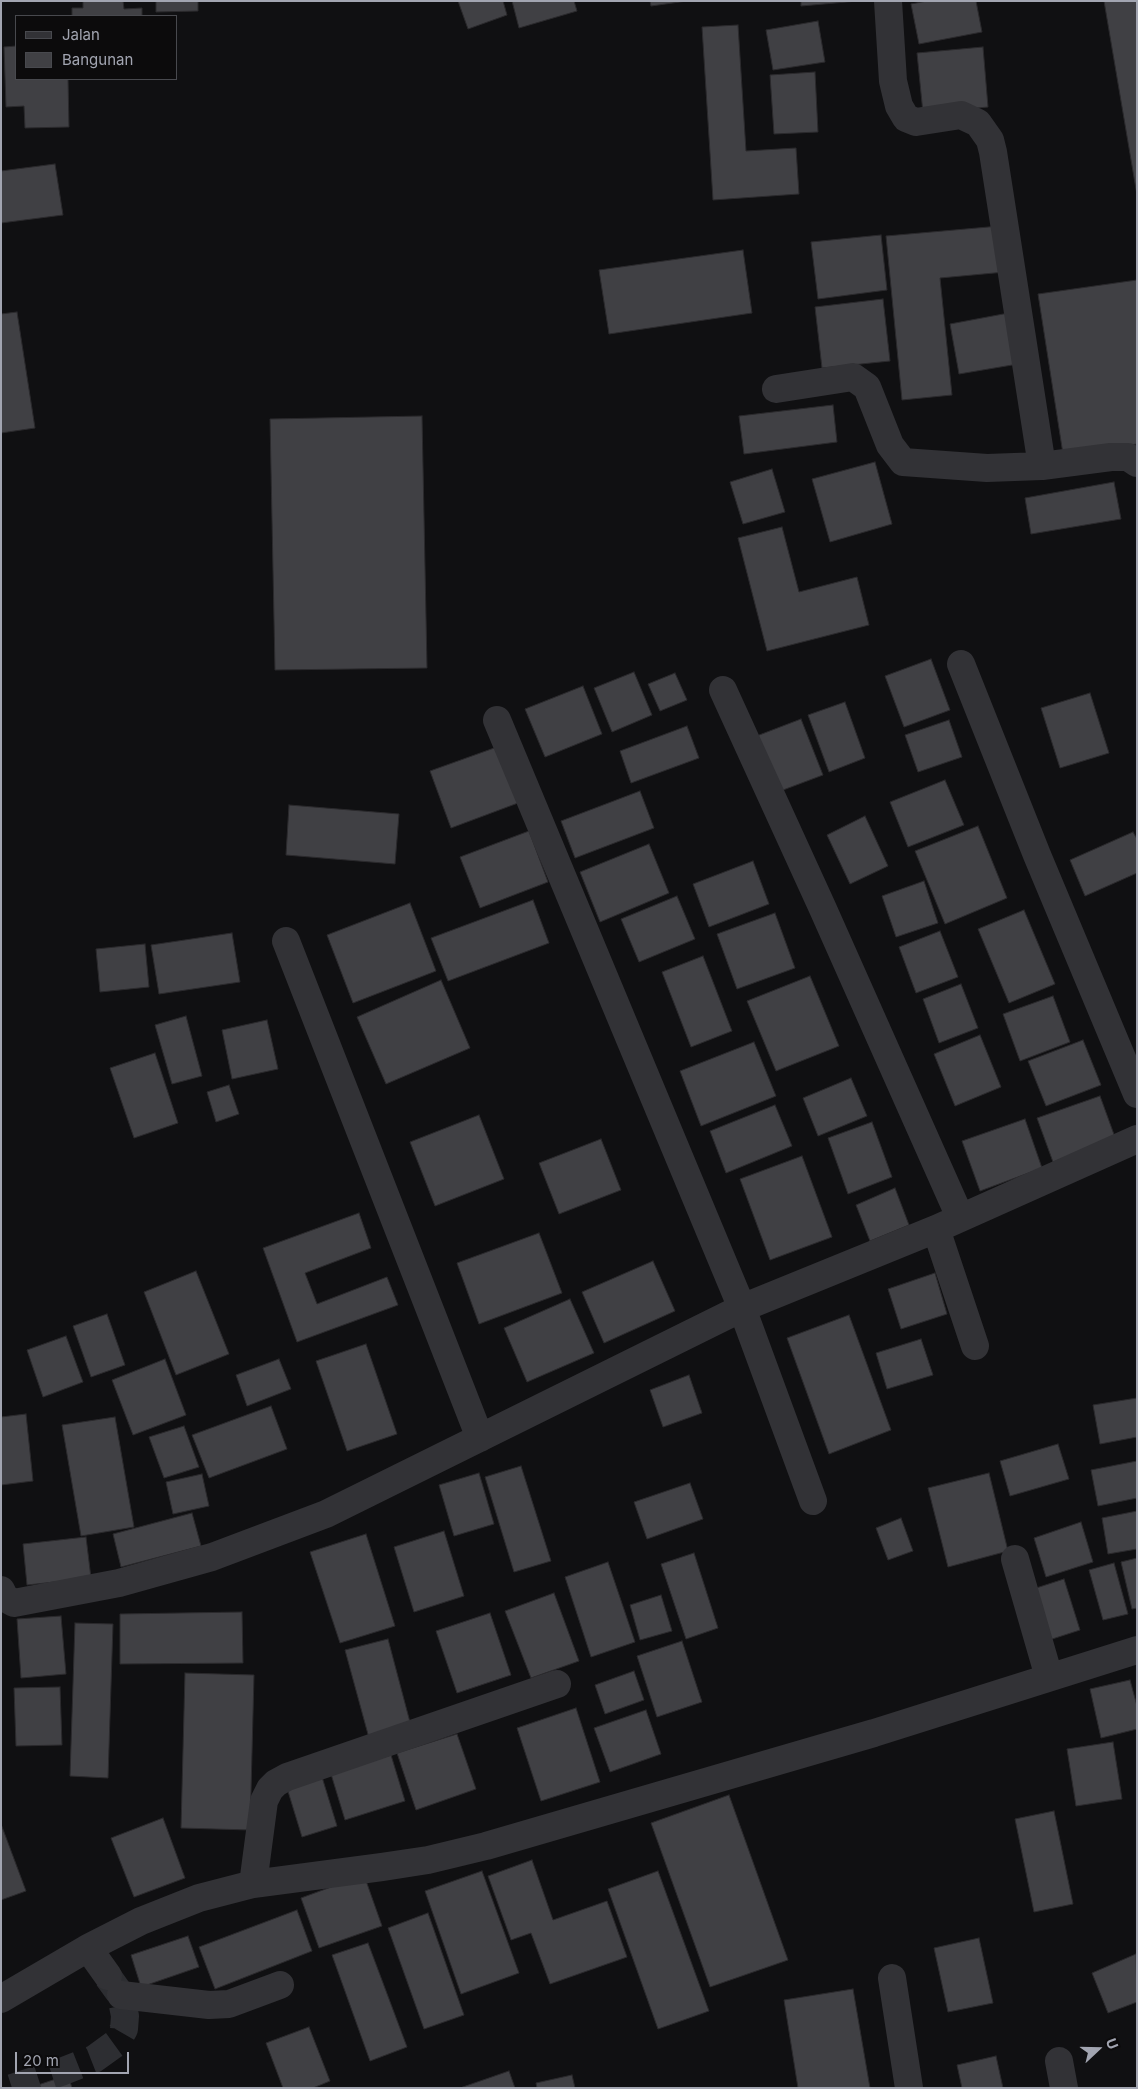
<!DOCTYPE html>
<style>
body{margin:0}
#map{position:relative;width:1138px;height:2089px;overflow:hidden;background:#101012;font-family:Inter,sans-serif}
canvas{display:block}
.frame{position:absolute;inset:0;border:2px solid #a2a5b1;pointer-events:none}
.legend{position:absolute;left:15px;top:15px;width:162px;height:65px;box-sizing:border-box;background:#0c0b0c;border:1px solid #48494e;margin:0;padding:6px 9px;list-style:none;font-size:15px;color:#a2a5b1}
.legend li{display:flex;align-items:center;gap:10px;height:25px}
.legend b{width:25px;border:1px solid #48494e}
.north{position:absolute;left:1073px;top:2024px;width:50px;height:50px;-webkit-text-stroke:4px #0c0b0c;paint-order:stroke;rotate:69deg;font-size:14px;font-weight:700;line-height:20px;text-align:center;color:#a2a5b1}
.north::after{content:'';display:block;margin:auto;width:18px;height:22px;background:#a2a5b1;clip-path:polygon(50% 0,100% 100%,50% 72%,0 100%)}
.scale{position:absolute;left:15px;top:2052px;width:114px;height:22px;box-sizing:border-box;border:2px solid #a2a5b1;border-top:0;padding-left:6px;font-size:15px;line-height:18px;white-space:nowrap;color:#a2a5b1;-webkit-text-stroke:4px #0c0b0c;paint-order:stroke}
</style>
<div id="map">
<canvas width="1138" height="2089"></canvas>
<div class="frame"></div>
<ul class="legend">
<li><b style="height:6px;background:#323236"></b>Jalan</li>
<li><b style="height:14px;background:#404044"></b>Bangunan</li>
</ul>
<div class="north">U</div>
<div class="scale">20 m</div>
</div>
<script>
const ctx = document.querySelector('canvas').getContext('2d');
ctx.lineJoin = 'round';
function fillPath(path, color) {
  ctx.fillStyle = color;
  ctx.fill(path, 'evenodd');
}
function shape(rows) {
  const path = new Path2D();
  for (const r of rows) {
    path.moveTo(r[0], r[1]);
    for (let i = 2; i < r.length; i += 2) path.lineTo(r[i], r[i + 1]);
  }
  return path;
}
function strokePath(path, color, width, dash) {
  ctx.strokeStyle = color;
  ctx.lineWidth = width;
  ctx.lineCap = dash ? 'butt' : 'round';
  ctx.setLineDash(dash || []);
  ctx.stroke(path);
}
const building = shape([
 [83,1,123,1,124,9,142,8,142,16,72,16,72,8,83,8,83,1],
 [156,1,198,1,198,11,156,12,156,1],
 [458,1,503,1,507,15,468,29,458,1],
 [512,1,574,1,577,11,519,28,512,1],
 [650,1,687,1,651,6,650,1],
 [801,1,858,1,801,6,801,1],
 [927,1,976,1,982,32,919,44,911,4,927,1],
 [1104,1,1137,1,1137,195,1104,1],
 [818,21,825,62,773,70,766,30,818,21],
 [738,25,746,151,796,148,799,194,713,200,702,27,738,25],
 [16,46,16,79,68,79,69,127,25,128,24,106,6,107,4,47,16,46],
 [983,47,988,107,923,113,917,53,983,47],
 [815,72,818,132,774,134,770,75,815,72],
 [55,164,63,215,1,223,1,171,55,164],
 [1000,226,1005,272,940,278,952,395,902,400,886,236,1000,226],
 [881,235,887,290,818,299,811,242,881,235],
 [743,250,752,313,609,334,599,270,743,250],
 [1137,280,1137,444,1063,454,1038,294,1137,280],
 [883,299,890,361,822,368,815,307,883,299],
 [17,312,35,428,1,433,1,314,17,312],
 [1014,312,1024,363,959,374,950,324,1014,312],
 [833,405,837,442,744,454,739,416,833,405],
 [422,416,427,668,275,670,270,419,422,416],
 [875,462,892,524,830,542,812,479,875,462],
 [772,469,785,512,743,524,730,482,772,469],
 [1114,482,1121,519,1031,534,1025,498,1114,482],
 [782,527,799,592,857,577,869,625,767,651,738,538,782,527],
 [931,659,950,710,904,727,885,676,931,659],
 [634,672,652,715,612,732,594,688,634,672],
 [675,673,687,700,660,711,648,684,675,673],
 [583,686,602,734,545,757,525,709,583,686],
 [1090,693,1109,753,1060,768,1041,708,1090,693],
 [845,702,865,758,829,772,808,715,845,702],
 [801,719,823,775,775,793,754,737,801,719],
 [949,720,962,757,918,772,905,735,949,720],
 [687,726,699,758,631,783,620,751,687,726],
 [497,747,518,803,451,828,430,771,497,747],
 [945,780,964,825,908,847,890,802,945,780],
 [640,791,654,828,575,858,561,821,640,791],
 [289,805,399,814,395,864,286,855,289,805],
 [865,816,888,866,850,884,827,835,865,816],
 [978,826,1007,898,945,924,915,851,978,826],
 [529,831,548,882,480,908,460,857,529,831],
 [1133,832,1137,839,1137,873,1085,896,1070,860,1133,832],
 [649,844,669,893,600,922,580,872,649,844],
 [753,861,769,904,709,927,693,884,753,861],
 [924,881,938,923,896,937,882,896,924,881],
 [677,896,695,939,639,962,621,919,677,896],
 [533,900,549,943,448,981,431,938,533,900],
 [410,903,436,971,353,1003,327,935,410,903],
 [1024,910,1055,984,1009,1003,978,929,1024,910],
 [775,913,795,968,737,989,717,934,775,913],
 [940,931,958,977,916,993,899,947,940,931],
 [232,933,240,982,159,994,151,945,232,933],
 [145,944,149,987,100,992,96,949,145,944],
 [703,956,732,1031,691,1047,662,972,703,956],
 [810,976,839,1046,776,1071,747,1001,810,976],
 [441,980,470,1048,386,1084,357,1017,441,980],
 [961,984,978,1028,939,1043,923,999,961,984],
 [1053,996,1070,1042,1020,1061,1003,1014,1053,996],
 [186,1016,202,1076,172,1084,155,1025,186,1016],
 [267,1020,278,1069,232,1079,222,1030,267,1020],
 [980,1035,1001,1087,955,1106,934,1054,980,1035],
 [1083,1040,1101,1085,1046,1106,1028,1061,1083,1040],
 [754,1042,776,1096,701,1126,680,1071,754,1042],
 [155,1053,178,1123,134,1138,110,1068,155,1053],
 [851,1078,867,1116,818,1136,803,1098,851,1078],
 [229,1085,239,1114,216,1122,207,1092,229,1085],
 [1100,1096,1116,1140,1053,1162,1037,1118,1100,1096],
 [775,1105,792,1146,726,1173,710,1131,775,1105],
 [479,1115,504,1179,435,1206,410,1142,479,1115],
 [1025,1119,1042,1168,980,1191,962,1141,1025,1119],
 [872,1122,892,1177,848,1194,828,1138,872,1122],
 [601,1139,621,1190,559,1214,539,1163,601,1139],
 [802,1156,832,1237,770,1260,740,1179,802,1156],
 [895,1188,909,1225,870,1241,856,1205,895,1188],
 [359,1213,371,1248,305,1273,317,1304,387,1277,398,1305,297,1342,263,1248,359,1213],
 [539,1233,562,1293,479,1324,457,1263,539,1233],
 [653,1261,675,1311,604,1343,582,1292,653,1261],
 [196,1271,229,1354,176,1375,144,1292,196,1271],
 [935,1273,947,1314,901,1329,888,1289,935,1273],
 [570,1299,594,1353,527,1382,504,1328,570,1299],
 [107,1314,125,1365,91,1377,73,1326,107,1314],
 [849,1315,891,1430,829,1454,787,1338,849,1315],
 [66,1336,83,1382,43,1397,27,1350,66,1336],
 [921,1339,933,1375,887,1389,876,1353,921,1339],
 [366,1344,397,1434,347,1451,316,1361,366,1344],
 [165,1359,186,1415,133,1435,112,1380,165,1359],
 [279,1359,291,1389,247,1406,236,1375,279,1359],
 [689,1375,702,1413,663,1427,650,1390,689,1375],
 [1137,1398,1137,1437,1100,1444,1093,1405,1137,1398],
 [271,1406,287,1449,209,1478,192,1435,271,1406],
 [26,1414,33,1481,1,1485,1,1417,26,1414],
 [115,1417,134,1527,81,1536,62,1425,115,1417],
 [184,1426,199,1467,164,1478,149,1437,184,1426],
 [1058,1444,1069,1479,1010,1496,1000,1461,1058,1444],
 [1137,1461,1137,1498,1098,1506,1091,1470,1137,1461],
 [521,1466,551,1561,514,1572,485,1477,521,1466],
 [479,1473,494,1524,454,1536,439,1485,479,1473],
 [989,1473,1008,1551,948,1567,928,1488,989,1473],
 [202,1474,209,1506,173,1514,166,1482,202,1474],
 [690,1483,703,1519,647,1539,634,1502,690,1483],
 [1137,1511,1137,1549,1108,1554,1102,1518,1137,1511],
 [192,1513,201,1546,121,1567,113,1534,192,1513],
 [901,1518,913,1551,888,1560,876,1528,901,1518],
 [1081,1522,1093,1562,1046,1577,1034,1538,1081,1522],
 [444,1531,464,1596,414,1612,394,1547,444,1531],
 [366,1534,395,1626,340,1643,310,1552,366,1534],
 [86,1537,91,1578,27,1585,23,1544,86,1537],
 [694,1553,718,1628,686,1639,661,1564,694,1553],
 [1137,1558,1137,1608,1132,1609,1121,1562,1137,1558],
 [608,1562,635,1642,591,1657,565,1577,608,1562],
 [1114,1563,1128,1614,1103,1620,1089,1570,1114,1563],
 [1064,1579,1080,1630,1043,1642,1027,1591,1064,1579],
 [554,1593,579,1661,531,1678,505,1611,554,1593],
 [661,1595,672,1631,640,1640,630,1605,661,1595],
 [242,1612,243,1663,120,1664,120,1614,242,1612],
 [490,1613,511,1675,457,1693,436,1631,490,1613],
 [61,1616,66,1674,21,1678,17,1619,61,1616],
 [75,1623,113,1624,108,1778,70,1776,75,1623],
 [388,1639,411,1726,369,1738,345,1650,388,1639],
 [682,1641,702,1702,657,1717,637,1656,682,1641],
 [634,1671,644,1700,605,1714,595,1685,634,1671],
 [185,1673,254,1675,250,1830,181,1828,185,1673],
 [1130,1680,1137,1706,1137,1729,1101,1738,1090,1689,1130,1680],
 [60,1687,62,1745,16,1746,14,1688,60,1687],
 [576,1708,600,1782,541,1801,517,1728,576,1708],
 [646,1710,661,1754,610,1772,594,1728,646,1710],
 [457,1734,476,1789,416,1810,397,1753,457,1734],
 [1113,1742,1122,1799,1076,1806,1067,1749,1113,1742],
 [391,1755,405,1801,345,1820,331,1774,391,1755],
 [322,1777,337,1826,302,1837,287,1788,322,1777],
 [729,1795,788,1960,710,1987,651,1823,729,1795],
 [1054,1811,1073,1904,1034,1912,1015,1819,1054,1811],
 [163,1818,185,1878,134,1897,111,1838,163,1818],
 [1,1824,26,1891,1,1900,1,1824],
 [532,1860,553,1920,607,1901,627,1957,550,1984,531,1933,511,1940,488,1876,532,1860],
 [482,1871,519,1973,461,1994,425,1891,482,1871],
 [658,1871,709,2011,658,2029,608,1889,658,1871],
 [364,1875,382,1926,319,1948,301,1898,364,1875],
 [297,1910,312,1951,215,1989,199,1947,297,1910],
 [428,1913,464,2015,424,2029,388,1928,428,1913],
 [188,1936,199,1967,141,1987,131,1955,188,1936],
 [979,1938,993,2003,948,2012,934,1948,979,1938],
 [368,1943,407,2047,370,2061,332,1955,368,1943],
 [1136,1954,1137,2002,1108,2013,1092,1973,1136,1954],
 [853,1989,870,2088,798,2088,784,2000,853,1989],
 [309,2027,330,2081,313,2088,283,2088,266,2043,309,2027],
 [996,2056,1003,2088,962,2088,957,2065,996,2056],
 [509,2071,515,2088,460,2088,509,2071],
 [68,2075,72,2088,29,2088,68,2075],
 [572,2075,575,2088,537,2088,536,2083,572,2075]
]);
fillPath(building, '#404044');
strokePath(building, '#2b2a2d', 1);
strokePath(shape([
 [12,2088,61,2072,94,2059,116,2043,124,2029,125,2016,121,1995,108,1977]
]), '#2d2e32', 28, [28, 14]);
strokePath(shape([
 [888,1,893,81,899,106,906,118,916,122,961,115,978,123,990,140,993,152,1042,466,1111,457,1128,457,1137,463],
 [776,389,853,377,867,387,890,445,903,462,987,468,1042,466],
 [961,664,1037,855,1137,1094],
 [723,690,823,909,960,1217],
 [497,720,742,1308,813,1501],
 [286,941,480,1438],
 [936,1229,975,1346],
 [1015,1559,1049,1677],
 [1,1590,5,1598,14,1603,119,1583,212,1557,326,1514,742,1308,936,1229,1137,1139],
 [253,1884,264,1801,270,1789,276,1783,287,1777,557,1684],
 [88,1948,108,1976],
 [892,1978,909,2088],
 [121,1995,209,2005,229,2004,280,1985],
 [1,1999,88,1948,141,1921,199,1898,253,1884,382,1867,428,1860,486,1846,874,1733,1137,1650],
 [1059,2061,1064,2088]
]), '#323236', 28);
</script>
